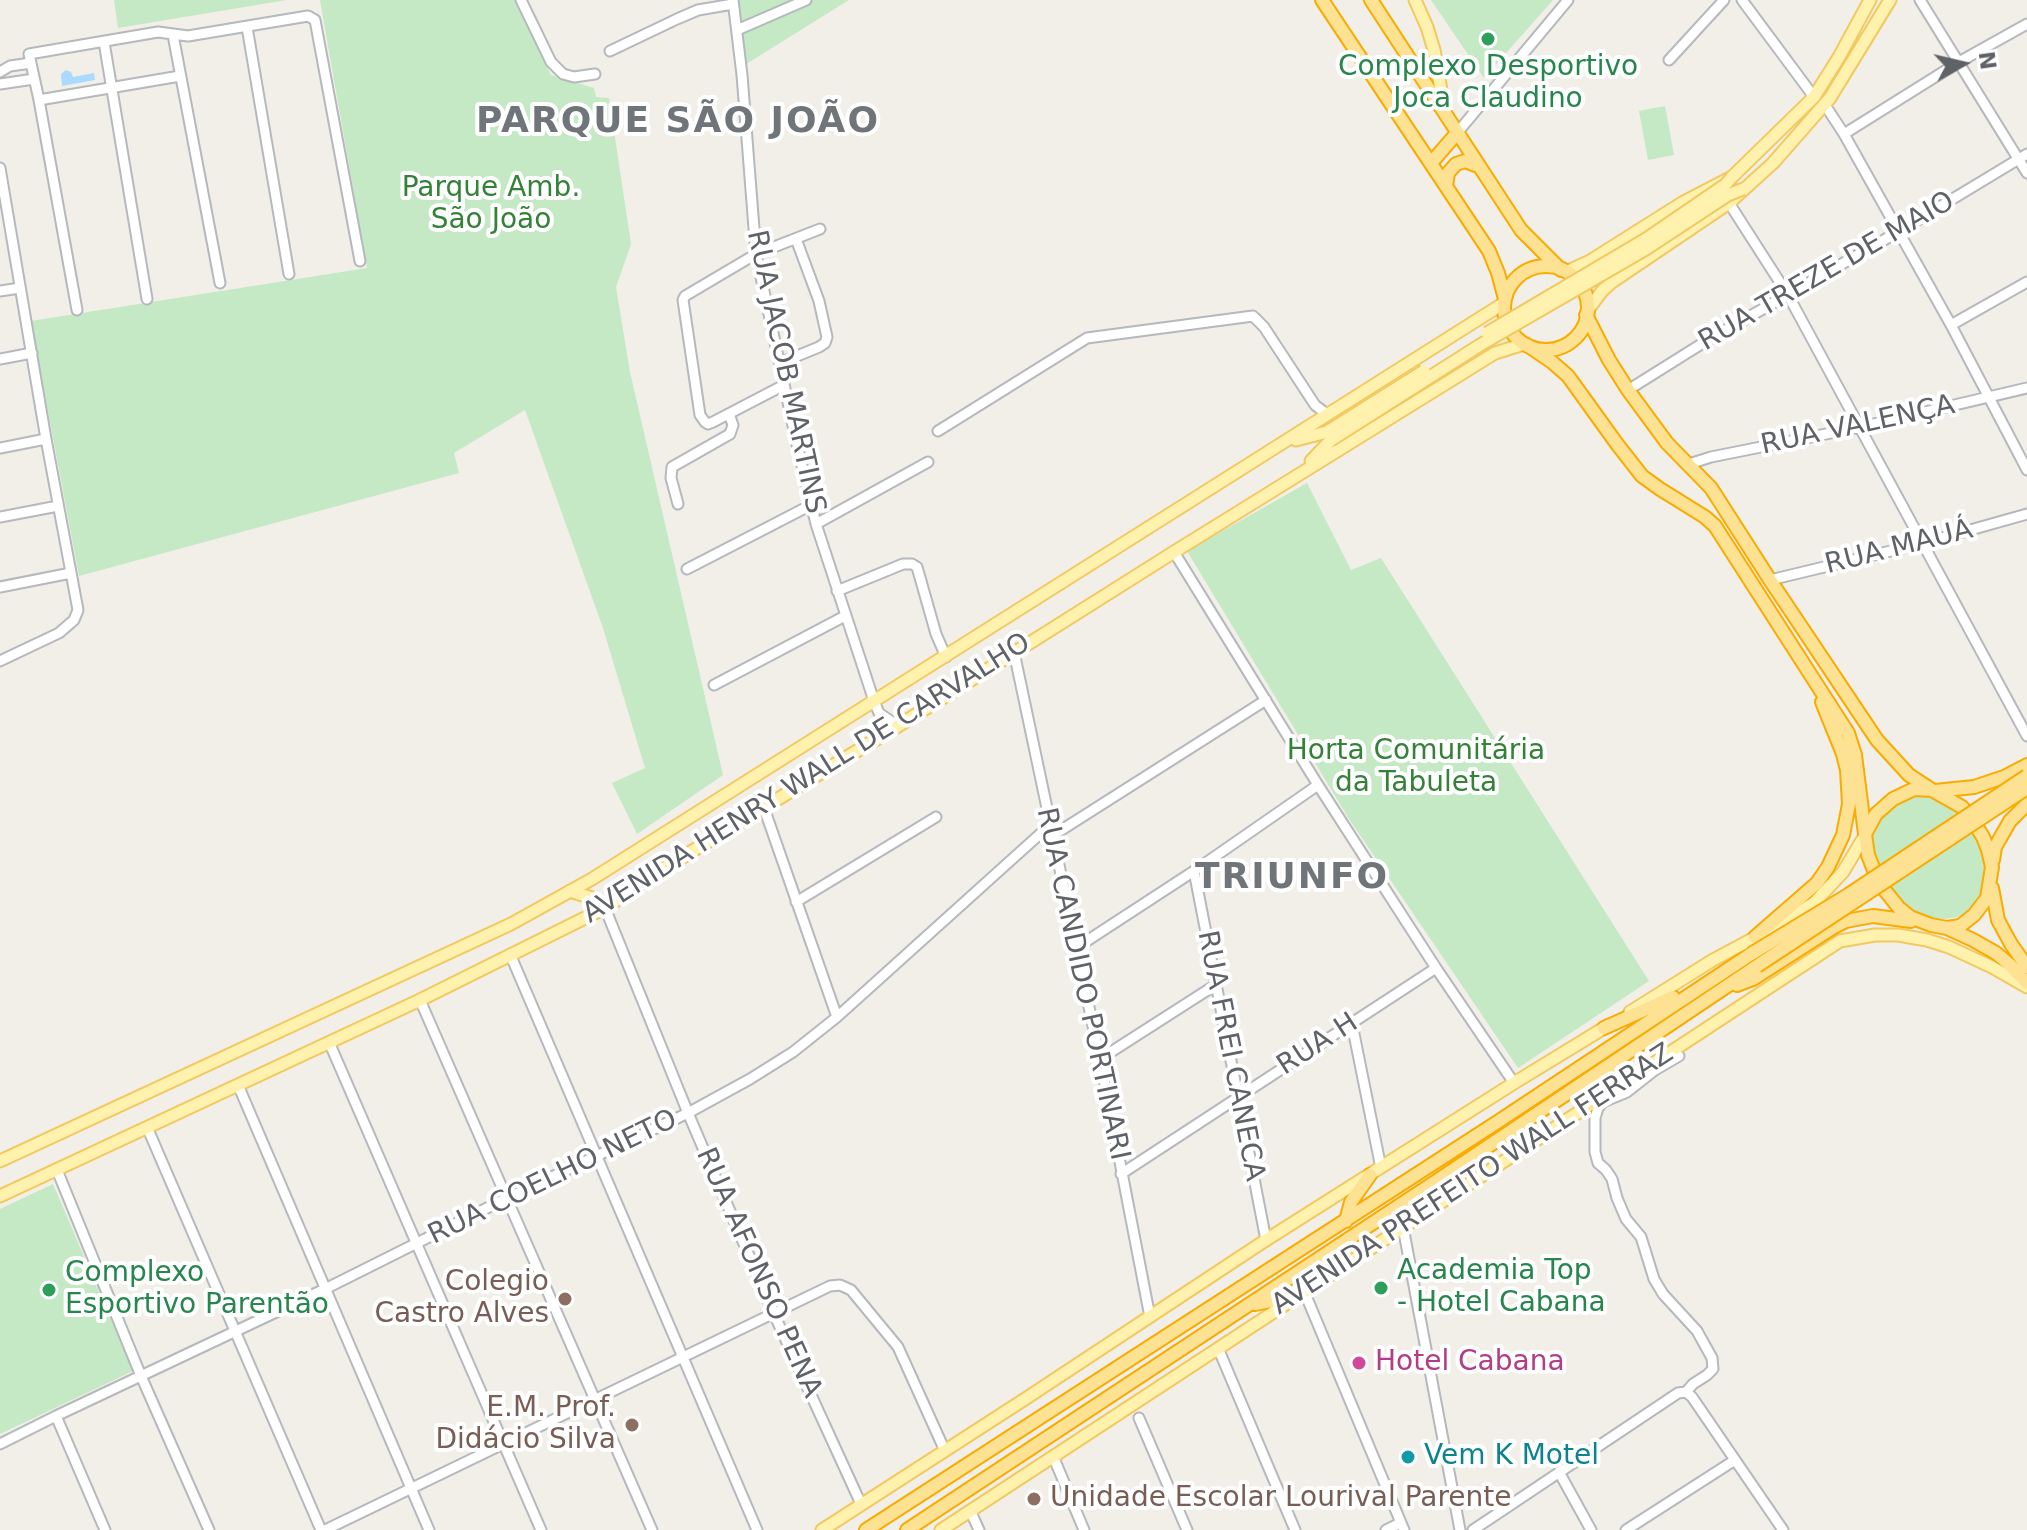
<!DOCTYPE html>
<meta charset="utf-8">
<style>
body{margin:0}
#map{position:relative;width:2027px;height:1530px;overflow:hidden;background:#f1efe8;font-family:"DejaVu Sans",sans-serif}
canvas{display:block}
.north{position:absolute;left:1923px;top:24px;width:80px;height:80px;-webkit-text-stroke:6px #fff;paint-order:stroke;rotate:82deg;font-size:22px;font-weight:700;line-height:32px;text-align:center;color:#5f6368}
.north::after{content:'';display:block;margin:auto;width:28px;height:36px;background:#5f6368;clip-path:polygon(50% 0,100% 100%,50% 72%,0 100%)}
</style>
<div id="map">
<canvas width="2027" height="1530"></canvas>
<div class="north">N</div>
</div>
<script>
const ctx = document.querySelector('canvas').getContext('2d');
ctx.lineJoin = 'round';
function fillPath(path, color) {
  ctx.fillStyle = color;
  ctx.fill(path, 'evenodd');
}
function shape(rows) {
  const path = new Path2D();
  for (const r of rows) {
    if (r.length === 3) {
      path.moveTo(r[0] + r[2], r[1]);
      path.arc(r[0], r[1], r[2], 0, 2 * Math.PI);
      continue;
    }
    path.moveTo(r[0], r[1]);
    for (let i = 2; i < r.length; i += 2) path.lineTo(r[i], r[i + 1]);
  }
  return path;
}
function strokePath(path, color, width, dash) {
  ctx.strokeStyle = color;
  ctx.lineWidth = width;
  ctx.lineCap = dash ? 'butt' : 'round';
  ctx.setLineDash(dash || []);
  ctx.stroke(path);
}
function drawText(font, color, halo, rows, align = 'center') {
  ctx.font = font + ' "DejaVu Sans",sans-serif';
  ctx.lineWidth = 8;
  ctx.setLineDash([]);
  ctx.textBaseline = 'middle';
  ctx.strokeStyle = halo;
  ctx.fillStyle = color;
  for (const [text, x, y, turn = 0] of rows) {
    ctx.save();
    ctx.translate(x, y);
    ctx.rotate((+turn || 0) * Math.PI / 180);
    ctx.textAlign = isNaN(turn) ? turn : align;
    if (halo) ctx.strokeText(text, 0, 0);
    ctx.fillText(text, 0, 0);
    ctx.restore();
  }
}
fillPath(shape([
 [114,0,287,0,118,28],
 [320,0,515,0,551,75,594,88,596,97,609,98,631,244,616,287,630,372,723,775,637,834,612,783,645,768,603,628,525,410,454,453,459,473,79,576,31,321,367,268],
 [735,0,849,0,743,66],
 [1431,0,1553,0,1484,78],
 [1665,106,1674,155,1648,160,1639,111],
 [1307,483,1351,570,1381,558,1649,981,1518,1068,1349,819,1187,551],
 [1916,797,1927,797,1940,802,1957,812,1968,824,1977,839,1983,860,1985,876,1982,891,1977,902,1968,911,1957,917,1945,919,1934,918,1913,911,1903,903,1892,890,1885,880,1874,854,1872,839,1875,827,1881,818,1891,808,1903,800],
 [53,1184,133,1371,0,1434,0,1209]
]), '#c5e8c5');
fillPath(shape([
 [66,70,71,72,73,77,94,73,95,80,62,86,61,74]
]), '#aadaff');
const minor = shape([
 [521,0,551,62,563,74,574,77,595,74],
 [733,0,742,75,756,254,798,449,816,524,874,701,879,713,898,726],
 [1742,0,1814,97],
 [1920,0,2027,173],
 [247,27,289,274],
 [737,30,806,0],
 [173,35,220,283],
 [104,42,147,299],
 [610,51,677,19,698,10,733,4],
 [1669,60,1724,0],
 [0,72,10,66,31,63],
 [0,84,34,79],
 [39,100,180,76],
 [1825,105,1844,134,1951,325,2027,470],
 [1457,133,1568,0],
 [1844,134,1959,62,2027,24],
 [0,168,46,439,78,610,74,620,59,633,0,661],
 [1729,203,1788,295,2027,736],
 [0,291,20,288],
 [77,310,39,100,29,54,158,32,188,36,308,16,315,20,360,261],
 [1951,325,2027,282],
 [0,359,32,353],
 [780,363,819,347,825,343,827,337,819,301,796,239],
 [784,385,713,422,708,424,705,422,700,415,683,300,685,296,756,254,820,229],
 [1628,390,1703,343,1898,232,2027,154],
 [938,431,1087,338,1253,316,1264,327,1315,405,1328,415],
 [0,448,46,439],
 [1689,464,1711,457,1861,427,2027,388],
 [678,504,671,478,672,467,730,434,733,425,729,414],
 [0,517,58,506],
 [816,524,928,462],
 [1174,552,1318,785,1436,968,1514,1083],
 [687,569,811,505],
 [1770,580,1924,543,2027,514],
 [0,587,71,573],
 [837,591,903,564,912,564,917,567,936,634,946,657],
 [1014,652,1100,1059,1150,1317],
 [714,685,845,616],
 [764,808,837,1017],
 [1052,836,1266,700],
 [1194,871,1266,1240],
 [796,902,936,817],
 [605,908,688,1113,774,1314,861,1504],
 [1076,948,1194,871,1318,785],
 [510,954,757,1530],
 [420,1000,652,1530],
 [1352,1024,1381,1168],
 [329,1042,541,1530],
 [1679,1056,1655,1070,1627,1092,1603,1102,1598,1108,1595,1118,1595,1152,1598,1163,1606,1170,1612,1179,1617,1198,1626,1219,1641,1237,1654,1279,1663,1294,1697,1331,1712,1358,1713,1369,1707,1375,1693,1384,1686,1392],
 [1100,1059,1217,984],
 [238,1085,429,1530],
 [147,1127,321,1530],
 [57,1170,141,1376,209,1530],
 [1121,1174,1436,968],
 [1403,1227,1460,1530],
 [1304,1291,1404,1530],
 [1218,1348,1295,1530],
 [1686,1392,1692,1397,1783,1530],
 [56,1416,105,1530],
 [1139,1418,1187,1530],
 [0,1444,56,1416,327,1288,507,1198,688,1113,750,1079,793,1052,837,1017,1050,825],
 [1053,1456,1084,1530],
 [1559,1472,1591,1530],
 [970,1510,979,1530],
 [325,1530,830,1286,840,1285,851,1290,898,1347,945,1451],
 [1386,1530,1400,1523],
 [1473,1530,1678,1393,1686,1392],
 [1626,1530,1735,1460]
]);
const major = shape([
 [1415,0,1427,27,1434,50,1445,113],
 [1566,272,1590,261,1682,203,1732,177,1814,97,1839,57,1870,0],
 [1587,311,1602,291,1612,282,1729,203,1773,163,1830,98,1890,0],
 [1296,440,1327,432],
 [1311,461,1331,440],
 [570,891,595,899,605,908],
 [1630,1012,1713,960,1784,922,1815,902,1843,872,1864,837],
 [0,1161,511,924,592,879,1504,303],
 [0,1196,420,1000,605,908,653,875,898,726,1174,552,1495,353,1524,344],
 [822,1530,1025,1399,1266,1240,1514,1083,1609,1025],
 [941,1530,1840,941,1875,935,1898,935,1927,940,1949,947,1992,967,2027,987]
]);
const highway = shape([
 [1322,0,1489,251,1498,273,1505,299],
 [1371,0,1521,230,1561,270],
 [1431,163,1457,133],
 [1446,186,1448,173,1456,164,1465,161,1478,166],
 [1546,308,42],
 [1586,315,1609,360,1628,390,1667,443,1711,488,1770,580,1877,740,1909,775,1932,790],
 [1527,345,1552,362,1568,376,1617,444,1642,476,1660,489,1705,517,1715,526,1848,733,1855,755,1865,834],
 [1914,789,1932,790,1962,807,1973,821,1983,837,1988,850,1992,867,1987,898,1974,915,1960,926,1947,928,1931,925,1910,917,1899,908,1879,883,1868,855,1865,834,1876,814,1893,799,1914,789],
 [1935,791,1974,787,2004,777,2027,765],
 [1993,860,1995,847,2010,821,2027,804],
 [1992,888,1998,920,2011,944,2027,967],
 [1947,928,1973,940,1996,953,2009,964,2027,983],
 [1755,937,1817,883,1828,867,1843,835,1849,804,1847,770,1843,754,1822,702],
 [1737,985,1753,979,1834,927,1846,921,1873,916,1911,921],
 [1604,1028,1673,997],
 [1588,1105,1621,1063],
 [1346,1221,1351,1202,1370,1175],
 [1255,1304,1296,1296],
 [866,1530,1499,1121,1751,954],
 [907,1530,1438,1180,1757,966]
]);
strokePath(minor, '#b5b8bc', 13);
strokePath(major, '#f2c960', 15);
strokePath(highway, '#f9ab00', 16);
strokePath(minor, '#fff', 9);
strokePath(major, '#fff2af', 11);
strokePath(highway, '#fde293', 12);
const majorBridge = shape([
 [1487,333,1646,239,1725,185,1732,177],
 [1327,432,1424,371],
 [1331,440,1480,345,1646,249,1728,195,1743,189]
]);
const highwayBridge = shape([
 [1751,954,1848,895,2027,776],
 [1757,966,2027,788]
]);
strokePath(majorBridge, '#f2c960', 15, []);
strokePath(highwayBridge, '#f9ab00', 16, []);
strokePath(majorBridge, '#fff2af', 11);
strokePath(highwayBridge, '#fde293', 12);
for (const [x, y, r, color] of [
 [1488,39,8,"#2e9e5b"],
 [1381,1288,8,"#2e9e5b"],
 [49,1290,8,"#2e9e5b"],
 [565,1299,8,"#8d6e63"],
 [1359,1363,8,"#d1479c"],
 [632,1425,8,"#8d6e63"],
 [1408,1457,8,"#0f9aa8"],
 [1034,1499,8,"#8d6e63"]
]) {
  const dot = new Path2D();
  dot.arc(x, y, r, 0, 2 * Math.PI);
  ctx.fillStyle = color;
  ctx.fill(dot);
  strokePath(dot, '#fff', 3);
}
drawText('28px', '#27864d', '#fff', [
 ["Complexo Desportivo",1488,68,"center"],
 ["Joca Claudino",1488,100,"center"],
 ["Academia Top",1397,1272],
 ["- Hotel Cabana",1397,1304],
 ["Complexo",65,1274],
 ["Esportivo Parentão",65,1306]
], 'left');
drawText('28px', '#348238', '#fff', [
 ["Parque Amb.",491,189],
 ["São João",491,221],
 ["Horta Comunitária",1416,752],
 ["da Tabuleta",1416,784]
]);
drawText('28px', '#5f6368', '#fff', [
 ["RUA TREZE DE MAIO",1827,272,-30],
 ["RUA JACOB MARTINS",785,372,78],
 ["RUA VALENÇA",1858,426,-12],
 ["RUA MAUÁ",1899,548,-14],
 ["AVENIDA HENRY WALL DE CARVALHO",807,779,-32],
 ["RUA CANDIDO PORTINARI",1082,984,78],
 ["RUA H",1318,1045,-33],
 ["RUA FREI CANECA",1230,1056,79],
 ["RUA COELHO NETO",553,1178,-26],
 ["AVENIDA PREFEITO WALL FERRAZ",1473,1180,-33],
 ["RUA AFONSO PENA",758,1273,66]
]);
drawText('28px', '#785e54', '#fff', [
 ["Colegio",549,1283],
 ["Castro Alves",549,1315],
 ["E.M. Prof.",616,1409],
 ["Didácio Silva",616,1441],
 ["Unidade Escolar Lourival Parente",1050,1499,"left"]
], 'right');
drawText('28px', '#b23c85', '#fff', [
 ["Hotel Cabana",1375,1363]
], 'left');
drawText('28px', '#0d838f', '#fff', [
 ["Vem K Motel",1424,1457]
], 'left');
ctx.letterSpacing = '2px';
drawText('bold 36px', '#70757a', '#fff', [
 ["PARQUE SÃO JOÃO",678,123],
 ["TRIUNFO",1292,879]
]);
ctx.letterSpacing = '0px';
</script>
